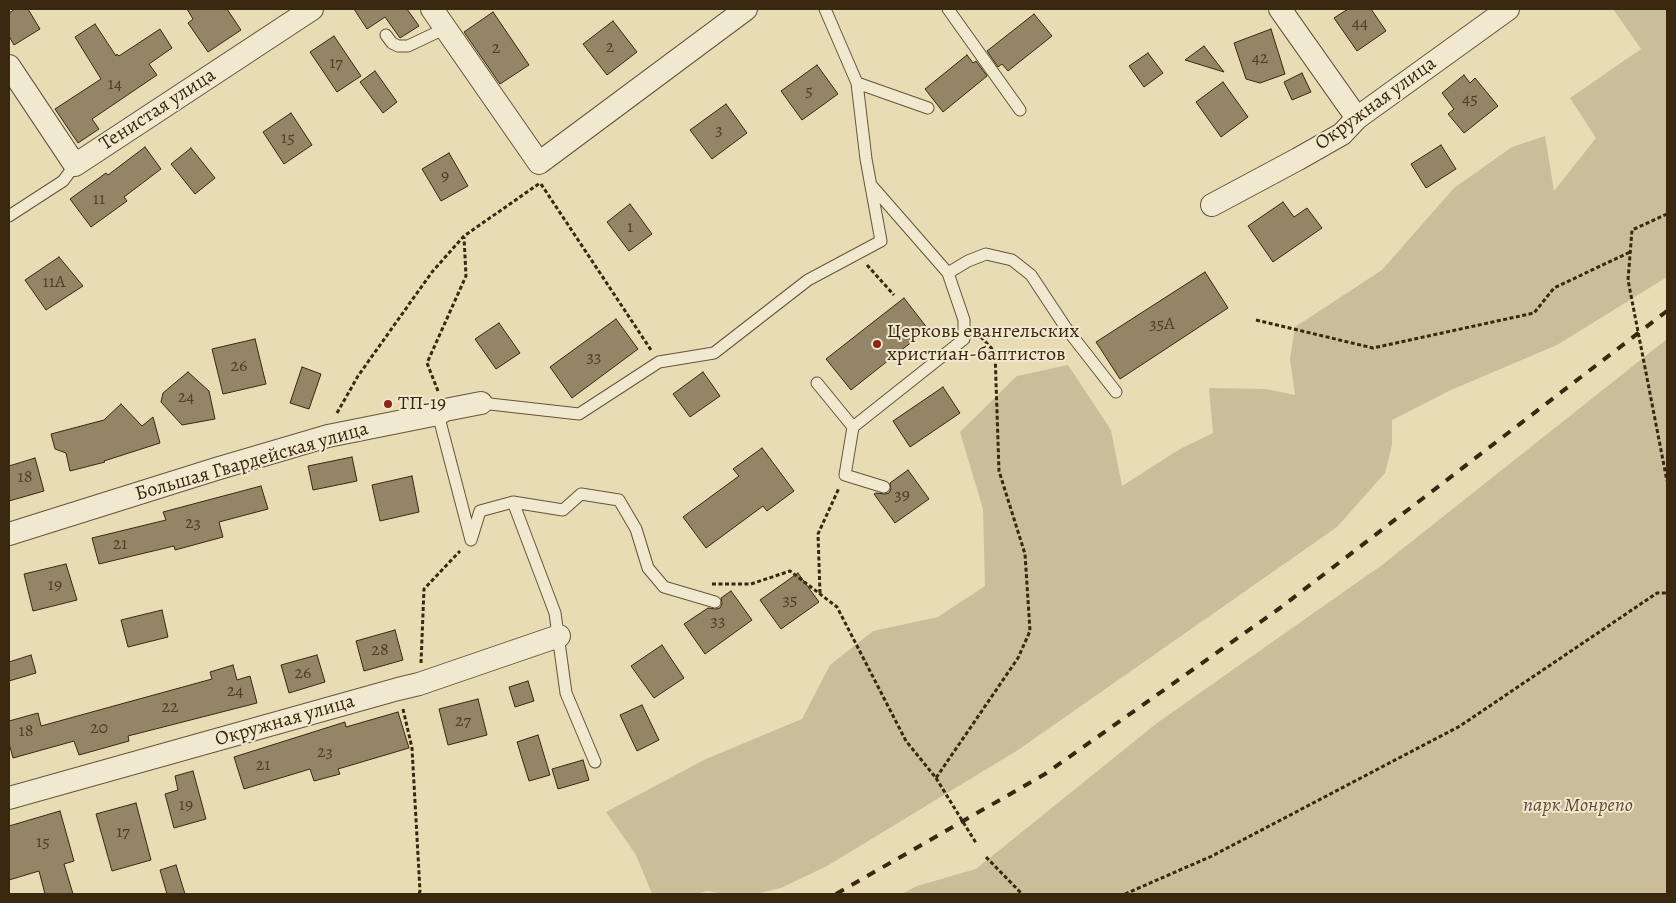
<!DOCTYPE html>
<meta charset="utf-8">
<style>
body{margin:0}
#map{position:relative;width:1676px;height:903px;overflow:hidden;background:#e8dcb5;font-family:Alegreya,serif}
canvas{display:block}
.frame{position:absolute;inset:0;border:10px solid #392710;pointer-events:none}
</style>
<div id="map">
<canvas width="1676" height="903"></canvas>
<div class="frame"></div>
</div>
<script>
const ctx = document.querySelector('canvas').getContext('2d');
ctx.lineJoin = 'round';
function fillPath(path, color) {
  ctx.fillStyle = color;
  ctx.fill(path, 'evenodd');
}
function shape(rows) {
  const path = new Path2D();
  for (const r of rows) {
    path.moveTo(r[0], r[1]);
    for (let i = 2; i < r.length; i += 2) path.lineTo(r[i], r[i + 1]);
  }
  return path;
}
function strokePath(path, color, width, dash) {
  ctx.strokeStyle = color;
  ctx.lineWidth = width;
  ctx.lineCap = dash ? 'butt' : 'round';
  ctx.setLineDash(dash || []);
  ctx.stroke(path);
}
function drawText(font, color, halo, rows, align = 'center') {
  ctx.font = font + ' Alegreya,serif';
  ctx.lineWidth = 4;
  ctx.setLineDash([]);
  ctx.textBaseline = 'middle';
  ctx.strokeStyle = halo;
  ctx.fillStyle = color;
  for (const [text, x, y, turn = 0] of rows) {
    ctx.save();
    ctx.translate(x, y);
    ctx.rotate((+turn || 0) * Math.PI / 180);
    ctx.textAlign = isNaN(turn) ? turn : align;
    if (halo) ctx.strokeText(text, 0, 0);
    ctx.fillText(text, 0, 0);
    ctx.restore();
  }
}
fillPath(shape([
 [1613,9,1667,9,1667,277,1557,345,1451,390,1392,420,1392,445,1385,473,1337,527,1018,750,827,866,781,888,755,894,724,894,708,891,694,894,652,894,636,855,606,812,706,759,802,719,830,665,873,631,938,617,985,586,983,509,960,432,1017,376,1068,365,1111,430,1122,486,1180,449,1213,433,1209,388,1266,389,1295,395,1290,359,1295,327,1382,270,1454,188,1512,147,1545,136,1554,191,1596,138,1570,98,1641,49],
 [1667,339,1667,894,901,894,917,886,976,869,1157,723,1382,565]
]), '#cabd99');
const building = shape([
 [15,9,28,9,40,29,14,45,9,36,9,13,15,9],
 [187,9,227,9,241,30,208,52,188,23,193,19,187,9],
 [354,9,407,9,419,26,400,38,385,17,367,29,354,9],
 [1348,9,1371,9,1386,31,1357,51,1334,18,1348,9],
 [493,12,529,65,500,84,464,32,493,12],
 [1034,14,1052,36,1008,71,1002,64,998,67,987,51,1034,14],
 [613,21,637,52,607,75,583,44,613,21],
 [95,24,116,56,117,54,119,56,160,29,172,48,149,64,157,75,92,119,99,129,78,143,55,109,101,79,75,37,95,24],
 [1271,29,1285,74,1260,83,1246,79,1234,43,1271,29],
 [334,36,361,76,337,92,310,52,334,36],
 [1204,46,1224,72,1185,60,1204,46],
 [1148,53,1163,73,1144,87,1129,66,1148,53],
 [967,55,973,63,976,61,987,76,943,112,925,89,967,55],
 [817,65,838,94,802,120,781,91,817,65],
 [375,71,397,102,383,113,360,82,375,71],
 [1302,73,1311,92,1292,100,1284,82,1302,73],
 [1464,75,1470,83,1475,78,1498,106,1464,133,1448,114,1454,109,1442,93,1464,75],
 [1223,82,1248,117,1221,137,1196,102,1223,82],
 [726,104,747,133,712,159,690,130,726,104],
 [291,113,312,145,284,164,263,132,291,113],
 [1441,145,1456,169,1426,188,1411,164,1441,145],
 [145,147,161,169,124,197,127,201,91,227,70,199,106,173,108,175,145,147],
 [191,148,215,178,195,194,171,164,191,148],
 [449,153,468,186,441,201,422,169,449,153],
 [1283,202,1294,217,1307,208,1322,228,1273,262,1248,226,1283,202],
 [630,204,652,234,629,251,607,222,630,204],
 [59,257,83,286,46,310,25,280,59,257],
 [1205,272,1228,308,1120,379,1096,342,1205,272],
 [904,298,928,329,851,390,826,359,904,298],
 [616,319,638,349,572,398,550,367,616,319],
 [499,323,520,353,496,369,475,339,499,323],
 [255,339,266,384,223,394,212,349,255,339],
 [302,367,321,374,309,409,290,403,302,367],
 [188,372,209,391,215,419,182,425,161,402,163,393,188,372],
 [703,372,720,396,690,417,673,394,703,372],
 [943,387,960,413,910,447,893,421,943,387],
 [121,404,142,426,153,417,160,443,104,461,105,462,70,471,66,453,55,449,51,434,104,420,121,404],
 [762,448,794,491,767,511,763,506,706,548,683,517,739,476,733,469,762,448],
 [352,457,357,481,313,490,308,466,352,457],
 [35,458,44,491,9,501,9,466,35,458],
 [908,470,929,499,895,523,874,494,876,493,885,494,889,493,891,489,890,483,908,470],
 [412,476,419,512,380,521,372,485,412,476],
 [261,486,268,509,219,522,223,537,175,550,174,546,99,564,92,538,166,520,163,512,261,486],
 [66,564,77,600,33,611,24,574,66,564],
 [798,573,819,602,781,629,760,600,798,573],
 [731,591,752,620,705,654,684,624,708,608,716,609,720,608,722,604,721,598,731,591],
 [162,610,168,637,128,647,121,620,162,610],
 [395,630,403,660,364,671,356,641,395,630],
 [662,645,684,678,654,698,631,666,662,645],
 [31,655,36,673,9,681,9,662,31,655],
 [317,655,325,682,289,693,281,665,317,655],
 [233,665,237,680,250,676,257,703,128,736,129,741,79,755,74,741,13,758,9,743,9,721,38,713,41,726,212,679,210,672,233,665],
 [528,681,534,701,515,707,509,687,528,681],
 [478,699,487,735,448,745,439,709,478,699],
 [642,705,659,740,637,751,620,715,642,705],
 [398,712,409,748,338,769,340,774,314,781,310,769,244,789,234,757,345,722,346,727,398,712],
 [538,735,550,775,529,781,517,742,538,735],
 [583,760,589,780,558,789,552,769,583,760],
 [193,771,206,819,174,828,165,794,178,790,175,776,193,771],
 [136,803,151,860,112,871,96,814,136,803],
 [60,811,74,861,64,864,73,894,45,894,39,871,9,880,9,826,60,811],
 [176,865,185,894,167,894,160,870,176,865]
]);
fillPath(building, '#948566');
strokePath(building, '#392710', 1);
const service = shape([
 [948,9,1020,110],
 [386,35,392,43,398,46,408,46,446,28],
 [857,83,928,108],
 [872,186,948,273],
 [9,216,63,181,75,165],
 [817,383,853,427,964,339,964,320,948,273,968,261,986,254,1012,260,1031,275,1066,328,1116,392],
 [481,403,579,414,659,362,714,353,808,280,881,241,866,159,857,83,825,9],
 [438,414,471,540],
 [853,427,845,475,884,487],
 [513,502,563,510,581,494,619,500,636,529,648,568,664,587,715,602],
 [471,540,480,511,513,502,555,613,566,693,595,762]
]);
const minor = shape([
 [432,9,539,163,746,9],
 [1280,9,1357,118],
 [9,66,75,165,312,9],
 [1212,205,1298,159,1342,134,1357,118,1508,9],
 [9,534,216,469,328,436,438,414,445,410,481,403],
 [9,798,398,689,419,684,559,636]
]);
strokePath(service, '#655439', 13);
strokePath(minor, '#655439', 24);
strokePath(shape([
 [541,184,651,350],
 [1667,214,1632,230,1628,280,1667,481],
 [867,265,894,295],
 [1256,320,1373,348,1534,313,1554,288,1630,252],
 [438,391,427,363,466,276,464,237],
 [337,413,358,376,432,272,464,236,540,183],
 [712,584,751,584,790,571,837,607,906,741,936,778,1018,658,1030,631,1025,554,999,471,995,352,979,335],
 [820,593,818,534,839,488],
 [421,663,424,589,460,551],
 [403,709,412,748,420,891,419,894],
 [986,857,1022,894],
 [1125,894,1212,856,1460,726,1657,593,1667,593]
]), '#392710', 3, [4, 2.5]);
strokePath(service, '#f0e8cf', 11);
strokePath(minor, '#f0e8cf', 22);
strokePath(shape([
 [836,894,1045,774,1280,608,1667,311]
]), '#392710', 4, [9, 9]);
strokePath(shape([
 [936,778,976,843]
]), '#392710', 3, [4, 2.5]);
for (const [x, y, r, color] of [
 [877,344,5,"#8f2418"],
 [388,404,5,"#8f2418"]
]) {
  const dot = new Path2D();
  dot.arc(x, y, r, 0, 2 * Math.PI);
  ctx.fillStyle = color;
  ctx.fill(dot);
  strokePath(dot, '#f0e8cf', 2);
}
drawText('18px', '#503e26', null, [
 ["44",1360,24],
 ["2",610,48],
 ["2",496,49],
 ["42",1260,59],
 ["17",336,64],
 ["14",115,85],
 ["5",809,92],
 ["45",1470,100],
 ["3",719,131],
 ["15",288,139],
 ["9",445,177],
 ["11",99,200],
 ["1",630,228],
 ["11А",54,283],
 ["35А",1162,325],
 ["33",594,358],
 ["26",239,367],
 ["24",186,398],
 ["18",25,478],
 ["39",902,496],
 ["23",193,524],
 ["21",120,545],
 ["19",55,586],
 ["35",790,601],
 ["33",718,622],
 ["28",380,651],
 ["26",303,674],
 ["24",235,692],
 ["22",170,708],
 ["27",463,722],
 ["20",99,729],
 ["18",26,732],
 ["23",325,753],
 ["21",263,766],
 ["19",186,806],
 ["17",123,833],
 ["15",43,843]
]);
drawText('20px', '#392710', '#f0e8cf', [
 ["Окружная улица",1376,104,-36],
 ["Тенистая улица",158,110,-33],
 ["Большая Гвардейская улица",252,462,-16],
 ["Окружная улица",285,721,-16]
]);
drawText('20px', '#392710', '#f0e8cf', [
 ["Церковь евангельских",887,332],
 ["христиан-баптистов",887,355],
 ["ТП-19",398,404]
], 'left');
drawText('italic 20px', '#5d4c32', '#f0e8cf', [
 ["парк Монрепо",1578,806]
]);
</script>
